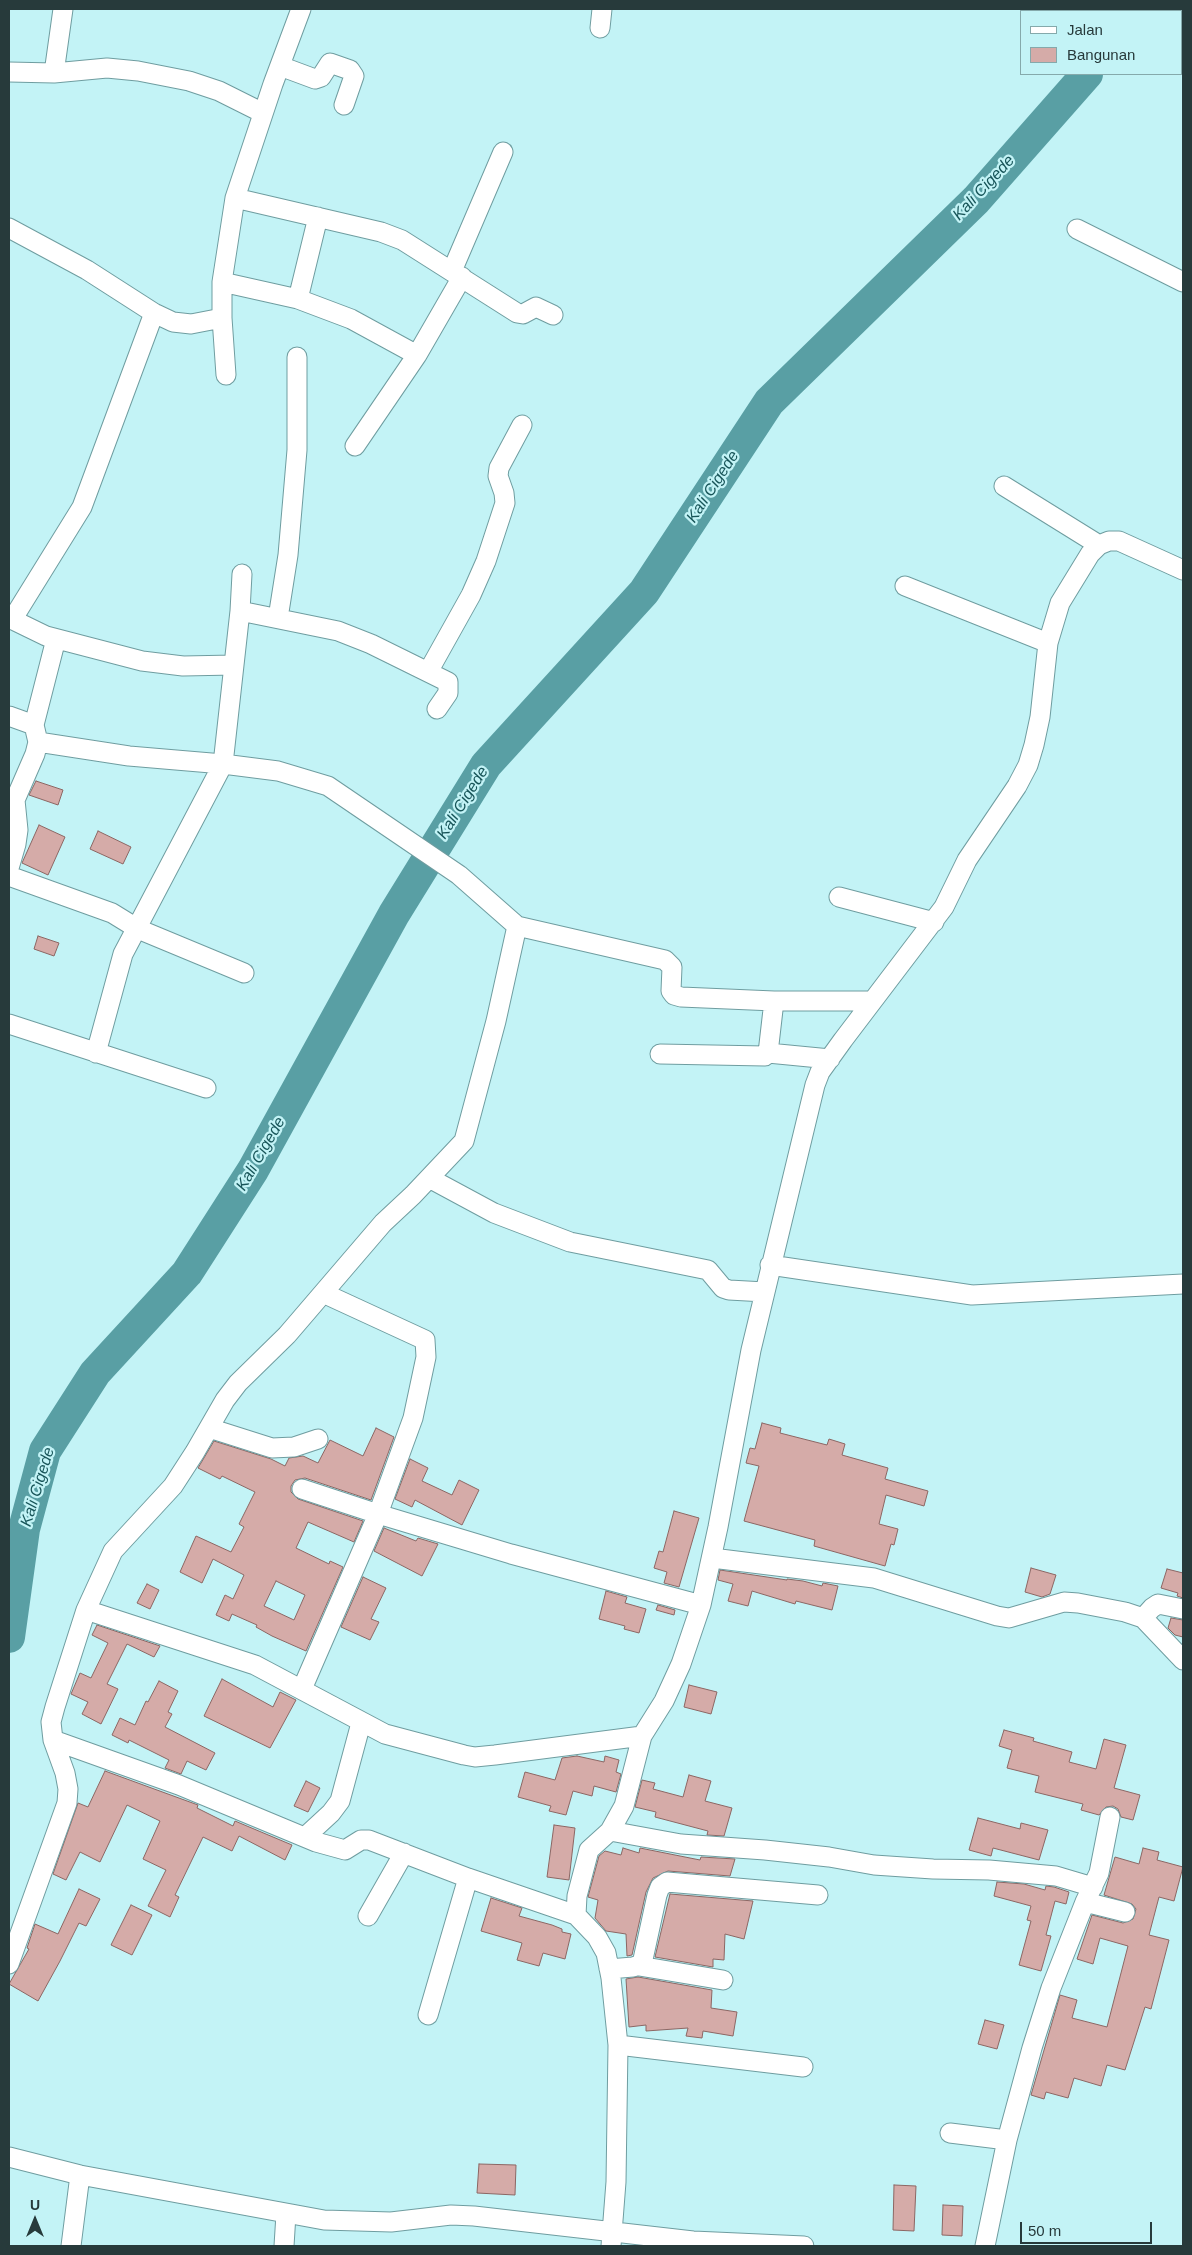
<!DOCTYPE html>
<style>
body{margin:0}
#map{position:relative;width:1192px;height:2255px;overflow:hidden;background:#c3f3f6;font-family:Arial,sans-serif}
canvas{display:block}
.frame{position:absolute;inset:0;border:10px solid #273a3b;pointer-events:none}
.legend{position:absolute;left:1020px;top:10px;width:162px;height:65px;box-sizing:border-box;background:#c3f3f6;border:1px solid #85a9ab;margin:0;padding:6px 9px;list-style:none;font-size:15px;color:#273a3b}
.legend li{display:flex;align-items:center;gap:10px;height:25px}
.legend b{width:25px;border:1px solid #85a9ab}
.north{position:absolute;left:10px;top:2195px;width:50px;height:50px;-webkit-text-stroke:4px #c3f3f6;paint-order:stroke;rotate:0deg;font-size:14px;font-weight:700;line-height:20px;text-align:center;color:#273a3b}
.north::after{content:'';display:block;margin:auto;width:18px;height:22px;background:#273a3b;clip-path:polygon(50% 0,100% 100%,50% 72%,0 100%)}
.scale{position:absolute;left:1020px;top:2222px;width:132px;height:22px;box-sizing:border-box;border:2px solid #273a3b;border-top:0;padding-left:6px;font-size:15px;line-height:18px;white-space:nowrap;color:#273a3b;-webkit-text-stroke:4px #c3f3f6;paint-order:stroke}
</style>
<div id="map">
<canvas width="1192" height="2255"></canvas>
<div class="frame"></div>
<ul class="legend">
<li><b style="height:6px;background:#fff"></b>Jalan</li>
<li><b style="height:14px;background:#d5aba8"></b>Bangunan</li>
</ul>
<div class="north">U</div>
<div class="scale">50 m</div>
</div>
<script>
const ctx = document.querySelector('canvas').getContext('2d');
ctx.lineJoin = 'round';
function shape(rows) {
  const path = new Path2D();
  for (const r of rows) {
    path.moveTo(r[0], r[1]);
    for (let i = 2; i < r.length; i += 2) path.lineTo(r[i], r[i + 1]);
  }
  return path;
}
function strokePath(path, color, width, dash) {
  ctx.strokeStyle = color;
  ctx.lineWidth = width;
  ctx.lineCap = dash ? 'butt' : 'round';
  ctx.setLineDash(dash || []);
  ctx.stroke(path);
}
function fillPath(path, color) {
  ctx.fillStyle = color;
  ctx.fill(path, 'evenodd');
}
function drawText(font, color, halo, rows, align = 'center') {
  ctx.font = font + ' Arial,sans-serif';
  ctx.lineWidth = 4.5;
  ctx.setLineDash([]);
  ctx.textBaseline = 'middle';
  ctx.strokeStyle = halo;
  ctx.fillStyle = color;
  for (const [text, x, y, turn = 0] of rows) {
    ctx.save();
    ctx.translate(x, y);
    ctx.rotate((+turn || 0) * Math.PI / 180);
    ctx.textAlign = isNaN(turn) ? turn : align;
    if (halo) ctx.strokeText(text, 0, 0);
    ctx.fillText(text, 0, 0);
    ctx.restore();
  }
}
strokePath(shape([
 [1141,11,1143,9],
 [9,1637,24,1529,45,1451,95,1373,187,1273,253,1170,394,914,486,765,644,592,769,402,976,200,1087,74]
]), '#599fa4', 32);
const building = shape([
 [36,781,63,790,58,805,29,795,36,781],
 [39,825,65,837,48,875,22,863,39,825],
 [98,831,131,847,123,864,90,849,98,831],
 [38,936,59,943,54,956,34,949,38,936],
 [762,1423,781,1428,780,1433,827,1445,829,1439,845,1444,842,1455,888,1468,885,1479,928,1491,924,1506,886,1495,879,1524,898,1529,894,1545,891,1544,885,1566,814,1546,815,1540,744,1521,759,1466,746,1463,750,1448,755,1449,762,1423],
 [376,1428,394,1437,371,1500,305,1478,295,1480,291,1486,291,1492,298,1499,363,1521,354,1542,308,1522,296,1548,329,1564,330,1561,343,1567,306,1651,272,1636,256,1627,257,1625,232,1614,229,1621,216,1615,225,1595,233,1599,244,1575,213,1559,202,1583,180,1572,196,1536,231,1552,244,1527,239,1524,255,1492,222,1476,220,1479,198,1468,214,1441,271,1459,285,1466,289,1458,303,1456,318,1463,330,1440,363,1456,376,1428],
 [276,1581,305,1595,294,1620,264,1606,276,1581],
 [410,1459,428,1468,422,1481,452,1495,459,1480,479,1490,462,1525,415,1500,412,1507,395,1499,410,1459],
 [674,1511,699,1518,679,1587,664,1583,667,1572,654,1568,659,1551,663,1552,674,1511],
 [384,1528,416,1541,418,1538,438,1544,422,1576,374,1551,384,1528],
 [1031,1568,1056,1575,1050,1594,1042,1597,1025,1592,1031,1568],
 [1167,1569,1183,1573,1183,1598,1177,1596,1178,1593,1161,1588,1167,1569],
 [720,1570,787,1580,787,1579,803,1581,822,1586,823,1583,838,1586,832,1610,796,1601,795,1604,752,1591,748,1606,728,1601,733,1584,718,1580,720,1570],
 [363,1577,386,1588,371,1619,379,1622,370,1640,341,1627,363,1577],
 [147,1584,159,1590,150,1609,137,1603,147,1584],
 [606,1591,627,1597,625,1603,646,1609,639,1633,624,1629,625,1626,599,1619,606,1591],
 [658,1605,675,1610,674,1615,656,1610,658,1605],
 [1171,1618,1183,1620,1183,1637,1175,1635,1168,1628,1171,1618],
 [97,1625,160,1646,154,1657,127,1644,107,1684,118,1689,101,1724,82,1714,88,1702,71,1694,80,1673,91,1678,108,1643,92,1635,97,1625],
 [222,1679,273,1707,280,1692,296,1700,270,1748,204,1716,222,1679],
 [159,1681,178,1691,168,1712,172,1714,165,1727,215,1753,206,1770,187,1761,181,1774,165,1768,169,1760,129,1740,128,1743,112,1735,120,1718,135,1725,146,1701,148,1702,159,1681],
 [689,1685,717,1692,711,1714,684,1707,689,1685],
 [1004,1730,1034,1738,1033,1741,1072,1752,1069,1762,1096,1769,1104,1739,1126,1745,1114,1788,1140,1795,1133,1820,1121,1817,1118,1809,1113,1806,1106,1807,1099,1815,1081,1810,1083,1804,1035,1792,1039,1776,1007,1768,1012,1750,999,1746,1004,1730],
 [577,1756,604,1762,605,1756,619,1760,616,1772,621,1774,616,1792,594,1786,592,1796,573,1791,566,1815,549,1811,551,1806,518,1797,525,1772,555,1780,562,1758,577,1756],
 [105,1771,198,1805,197,1808,233,1826,235,1821,292,1845,285,1860,239,1836,232,1851,203,1837,175,1895,179,1897,170,1917,148,1906,166,1870,143,1859,160,1821,127,1805,100,1862,80,1852,66,1880,53,1874,78,1803,88,1807,105,1771],
 [689,1775,711,1781,705,1801,732,1808,724,1836,707,1835,708,1831,655,1817,656,1812,635,1807,642,1780,655,1783,653,1789,683,1797,689,1775],
 [306,1781,320,1788,308,1812,294,1806,306,1781],
 [978,1818,1020,1829,1021,1823,1048,1830,1039,1860,993,1848,991,1856,969,1850,978,1818],
 [554,1825,575,1828,569,1880,547,1877,554,1825],
 [623,1848,639,1853,640,1848,700,1860,701,1857,735,1859,730,1876,668,1871,653,1878,646,1892,632,1955,627,1956,626,1934,606,1931,595,1918,598,1900,588,1897,599,1856,605,1851,621,1855,623,1848],
 [1143,1848,1159,1852,1157,1860,1183,1867,1174,1901,1159,1897,1149,1935,1169,1940,1151,2009,1145,2007,1125,2070,1107,2065,1101,2086,1074,2078,1068,2098,1046,2092,1044,2099,1031,2095,1060,1995,1077,2000,1072,2018,1107,2027,1128,1946,1100,1938,1093,1964,1077,1959,1092,1915,1123,1923,1133,1919,1136,1909,1132,1904,1104,1895,1115,1857,1139,1864,1143,1848],
 [997,1882,1024,1884,1045,1890,1046,1886,1054,1887,1069,1892,1066,1904,1055,1901,1046,1935,1051,1936,1041,1971,1019,1965,1031,1921,1027,1920,1031,1906,994,1896,997,1882],
 [79,1889,100,1899,86,1926,79,1923,60,1961,38,2001,9,1984,29,1949,27,1948,35,1924,58,1934,79,1889],
 [670,1894,753,1901,744,1939,725,1934,724,1960,713,1959,713,1967,655,1957,670,1894],
 [491,1898,522,1908,519,1916,552,1925,562,1929,562,1932,571,1934,565,1959,543,1953,539,1966,517,1960,522,1943,481,1931,491,1898],
 [131,1905,152,1915,132,1955,111,1945,131,1905],
 [638,1977,712,1990,711,2008,737,2012,733,2036,703,2031,702,2038,686,2036,688,2028,646,2031,646,2025,629,2027,626,1979,638,1977],
 [985,2020,1004,2025,997,2049,978,2044,985,2020],
 [479,2164,516,2165,515,2195,477,2193,479,2164],
 [894,2185,916,2186,914,2231,893,2230,894,2185],
 [943,2205,963,2206,962,2236,942,2235,943,2205]
]);
fillPath(building, '#d5aba8');
strokePath(building, '#8c6663', 1);
const minor = shape([
 [600,28,602,9],
 [280,66,315,79,321,77,330,63,350,70,354,76,344,105],
 [9,72,54,73,107,68,138,71,189,81,219,91,263,113],
 [54,73,63,9],
 [235,198,381,232,402,240,517,313,523,314,536,307,553,315],
 [9,228,87,270,154,313,173,322,191,324,222,318],
 [1077,229,1183,282],
 [452,271,503,152],
 [222,282,298,299,351,319,417,355],
 [298,299,318,217],
 [226,375,222,318,222,282,235,198,273,84,301,9],
 [355,446,417,355,462,277],
 [1004,486,1099,545],
 [905,586,1048,643],
 [240,611,242,574],
 [9,618,46,636,142,661,183,666,234,665],
 [278,618,288,555,297,450,297,357],
 [12,620,82,507,154,313],
 [428,672,471,595,486,561,505,503,504,493,498,476,499,468,522,425],
 [9,716,34,725,38,742,35,754,15,800,18,830,16,844,9,868],
 [34,725,56,639],
 [38,742,129,756,223,764,278,771,328,786,459,875,517,926,665,960,672,967,671,991,674,995,681,997,774,1001,871,1001],
 [9,876,112,913,138,929,244,973],
 [839,897,934,922],
 [9,1024,206,1088],
 [96,1053,123,954,223,764,240,611,338,631,371,644,448,682,448,693,437,709],
 [768,1053,830,1059],
 [660,1054,765,1056,768,1053,774,1001],
 [429,1178,494,1213,570,1242,708,1270,723,1288,729,1290,765,1292],
 [770,1265,972,1295,1183,1284],
 [209,1428,272,1448,294,1447,318,1439],
 [302,1489,378,1514,413,1418,426,1357,425,1340,323,1293],
 [712,1558,874,1578,997,1616,1009,1618,1064,1602,1078,1603,1125,1612,1143,1618,1183,1660],
 [86,1610,255,1665,385,1734,464,1755,475,1757,495,1755,642,1736],
 [1143,1618,1152,1608,1158,1604,1183,1609],
 [302,1689,378,1514,511,1554,701,1605],
 [53,1740,179,1785,316,1842,345,1850,361,1840,369,1840,468,1878,576,1915],
 [610,1831,681,1844,765,1850,829,1857,874,1865,933,1869,989,1870,1056,1876,1093,1887],
 [305,1837,331,1813,340,1801,361,1723],
 [1085,1902,1125,1912],
 [368,1916,404,1853],
 [9,1964,67,1803,68,1789,65,1773,53,1740,51,1722,55,1707,86,1610,113,1551,173,1486,195,1452,225,1400,238,1383,287,1335,383,1223,413,1195,464,1141,496,1021,517,926],
 [639,1966,723,1980],
 [609,1969,633,1967,642,1964,657,1895,660,1887,667,1882,818,1895],
 [428,2015,468,1878],
 [618,2045,803,2067],
 [950,2133,1007,2140],
 [9,2157,80,2175,324,2220,391,2222,451,2215,474,2216,693,2241,804,2246],
 [71,2246,80,2175],
 [284,2246,286,2214],
 [611,2246,616,2182,618,2045,611,1978,606,1953,597,1937,576,1915,577,1896,589,1850,610,1831,624,1806,642,1736,664,1701,681,1664,701,1605,718,1527,751,1350,815,1085,820,1072,843,1040,944,907,967,860,1017,786,1028,765,1034,745,1040,717,1048,643,1060,603,1090,554,1099,545,1109,541,1119,541,1183,570],
 [985,2246,1007,2140,1032,2048,1051,1988,1085,1902,1099,1873,1110,1817]
]);
strokePath(minor, '#6f9da0', 21);
strokePath(minor, '#fff', 19);
drawText('italic 16px', '#185559', '#c3f3f6', [
 ["Kali Cigede",984,188,-47],
 ["Kali Cigede",713,487,-57],
 ["Kali Cigede",463,803,-58],
 ["Kali Cigede",261,1154,-60],
 ["Kali Cigede",38,1487,-73]
]);
</script>
